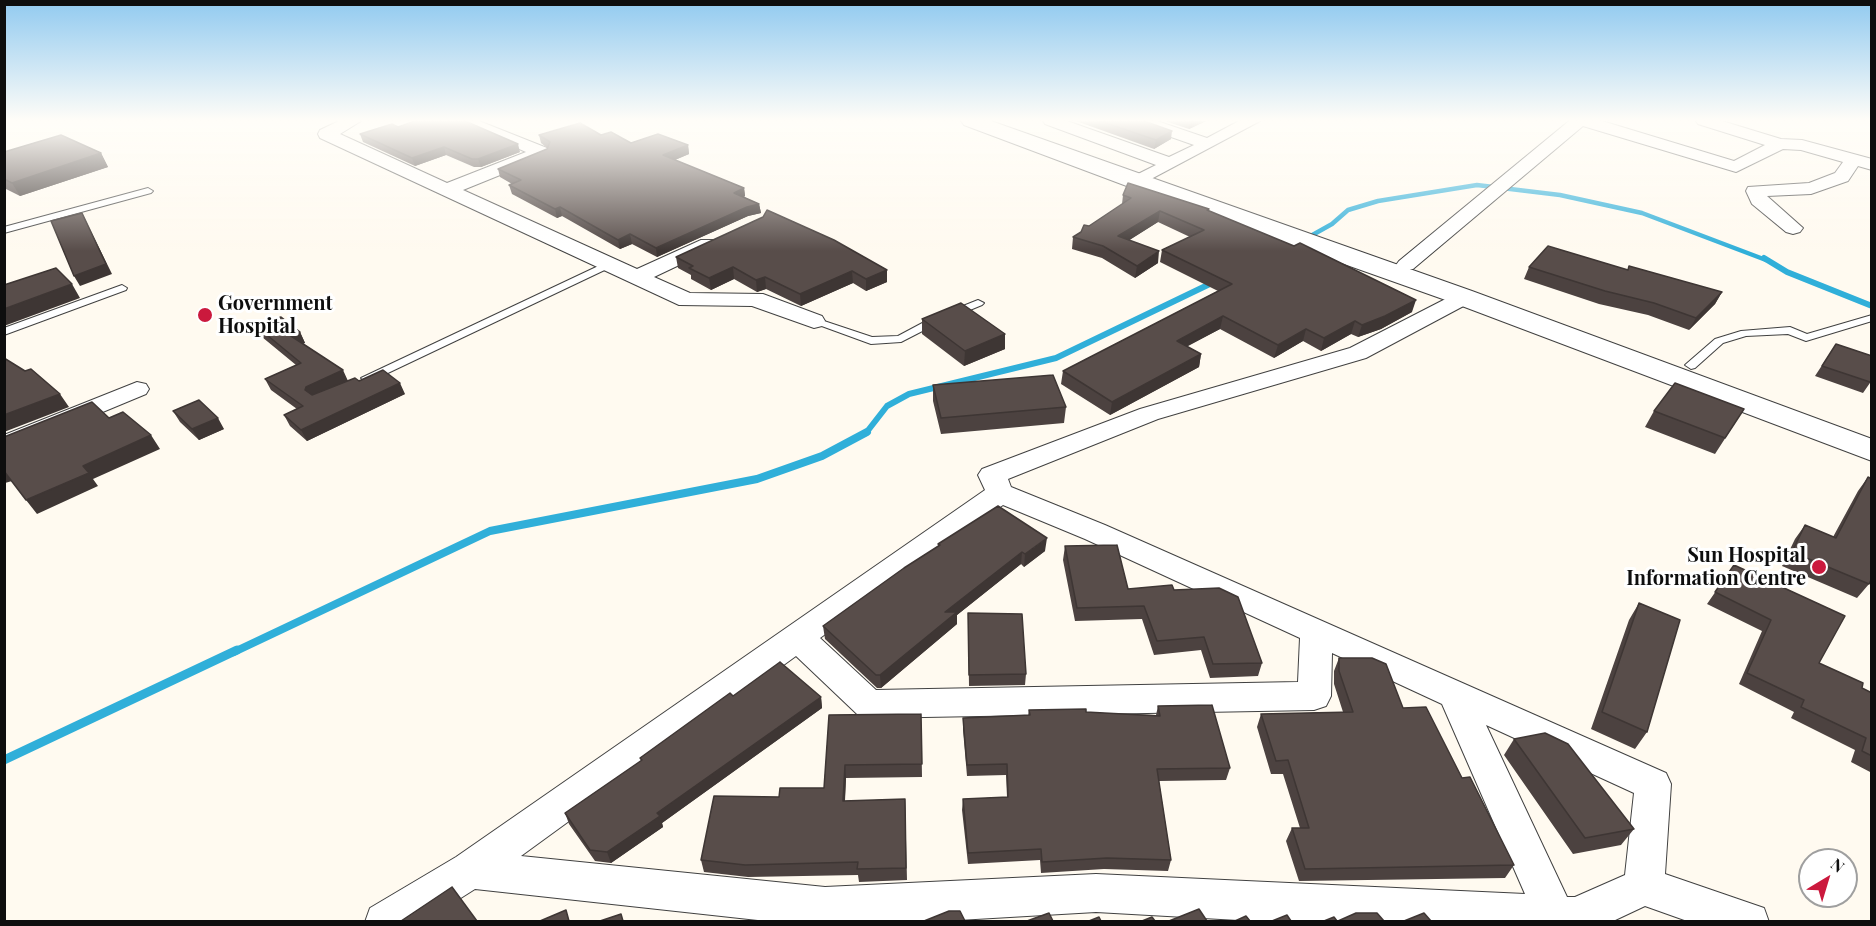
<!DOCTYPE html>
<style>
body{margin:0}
#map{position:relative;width:1876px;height:926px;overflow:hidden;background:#fffaf0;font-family:"Playfair Display",serif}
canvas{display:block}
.frame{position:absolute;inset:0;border:6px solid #0e0e0e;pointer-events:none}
.north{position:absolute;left:1798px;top:848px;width:60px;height:60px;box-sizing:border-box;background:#fff;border:2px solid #9f9f9f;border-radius:50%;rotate:38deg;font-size:16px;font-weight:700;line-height:24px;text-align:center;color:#0e0e0e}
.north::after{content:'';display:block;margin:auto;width:21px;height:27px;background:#cb193d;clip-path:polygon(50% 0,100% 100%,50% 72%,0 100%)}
</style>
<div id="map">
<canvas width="1876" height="926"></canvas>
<div class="frame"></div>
<div class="north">N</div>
</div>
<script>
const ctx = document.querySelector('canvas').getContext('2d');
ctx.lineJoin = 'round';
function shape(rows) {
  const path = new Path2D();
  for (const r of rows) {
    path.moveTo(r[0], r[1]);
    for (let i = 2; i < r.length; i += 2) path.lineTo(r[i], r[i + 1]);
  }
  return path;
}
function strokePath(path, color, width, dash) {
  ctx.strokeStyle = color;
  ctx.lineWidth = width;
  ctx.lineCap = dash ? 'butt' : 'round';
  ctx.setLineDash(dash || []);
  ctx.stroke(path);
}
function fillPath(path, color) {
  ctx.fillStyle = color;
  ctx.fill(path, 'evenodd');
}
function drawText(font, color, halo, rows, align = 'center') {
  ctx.font = font + ' "Playfair Display",serif';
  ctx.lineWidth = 6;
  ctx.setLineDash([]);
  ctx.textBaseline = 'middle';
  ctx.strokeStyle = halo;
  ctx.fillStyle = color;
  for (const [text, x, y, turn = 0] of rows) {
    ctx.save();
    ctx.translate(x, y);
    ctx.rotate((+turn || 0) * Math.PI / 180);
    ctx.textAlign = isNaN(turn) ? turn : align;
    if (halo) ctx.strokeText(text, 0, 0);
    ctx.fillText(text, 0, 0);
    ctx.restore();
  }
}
strokePath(shape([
 [1307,238,1332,224,1348,210,1378,201,1477,185,1560,195,1642,213,1766,260]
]), '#30afd9', 4.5);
strokePath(shape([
 [1764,258,1787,272,1872,306],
 [866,433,887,406,909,394,1056,358,1216,281]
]), '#30afd9', 6);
strokePath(shape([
 [234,652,490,531,757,479,822,456,867,432]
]), '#30afd9', 8);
strokePath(shape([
 [4,760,237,650]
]), '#30afd9', 9);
const service = shape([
 [148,188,153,191,151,193,4,233,4,227,148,188],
 [609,261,614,264,613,266,371,381,367,382,361,378,609,261],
 [122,285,127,288,126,290,4,335,4,328,122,285],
 [978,300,984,303,982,305,936,324,901,342,871,344,808,321,810,319,818,319,872,337,898,336,928,320,978,300],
 [1872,315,1872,321,1806,341,1788,334,1746,336,1723,343,1695,368,1691,369,1685,365,1715,339,1741,331,1790,327,1807,334,1872,315]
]);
const minor = shape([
 [339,121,361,121,340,134,447,183,526,152,456,121,479,121,547,148,550,152,547,156,463,190,637,269,701,240,715,240,718,244,715,248,654,277,690,293,763,294,822,316,825,321,822,326,814,328,752,306,679,305,320,138,318,134,320,130,339,121],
 [1043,121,1067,121,1169,157,1194,145,1134,124,1132,121,1157,121,1207,138,1239,121,1260,121,1136,187,1127,182,1130,178,1156,165,1045,124,1043,121],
 [1569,121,1602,121,1734,161,1765,145,1698,124,1696,121,1722,121,1781,139,1802,140,1872,159,1872,170,1858,166,1848,181,1811,194,1767,196,1803,228,1800,232,1793,234,1786,232,1752,204,1746,191,1748,187,1809,183,1835,173,1843,162,1801,150,1783,149,1736,172,1583,126,1413,269,1399,269,1396,265,1399,261,1569,121],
 [1463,290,1471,292,1474,297,1471,302,1366,358,1158,419,1008,479,1011,487,1105,525,1666,773,1671,784,1665,874,1764,908,1769,922,1690,922,1645,906,1611,922,1274,922,1096,912,924,922,776,922,475,889,423,922,365,922,370,908,456,857,985,490,978,475,982,469,1140,409,1350,348,1463,290],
 [1003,505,1085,539,1300,638,1298,682,876,690,820,638,1003,505],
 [1332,653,1442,704,1525,894,1096,874,825,887,521,856,796,656,857,714,869,718,1314,710,1326,706,1331,696,1332,653],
 [1486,725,1634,793,1625,875,1575,897,1567,897,1486,725],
 [137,382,146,384,149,389,146,394,4,453,4,435,137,382]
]);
const tertiary = shape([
 [961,121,991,121,1472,291,1872,439,1872,461,1454,303,1172,203,964,125,961,121]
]);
strokePath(service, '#414141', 2);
strokePath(minor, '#414141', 2);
strokePath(tertiary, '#414141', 2);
fillPath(service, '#fff');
fillPath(minor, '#fff');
fillPath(tertiary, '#fff');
fillPath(shape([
 [1076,121,1144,121,1171,139,1154,149],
 [1165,121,1206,121,1189,129],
 [398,127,520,152,481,167,474,167,446,155,415,166,363,142,360,134],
 [539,135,601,135,631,143,688,145,689,154,675,160,744,188,745,196,744,197,759,204,761,213,748,216,657,257,632,244,620,249,562,216,557,218,512,194,509,185,512,184,500,177,498,169,547,149,547,148,541,143],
 [4,152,101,153,108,167,20,196,4,188],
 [1123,195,1209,209,1209,211,1412,312,1381,329,1358,337,1351,334,1321,351,1303,341,1274,358,1220,329,1187,346,1201,354,1199,367,1110,415,1061,384,1063,371,1218,291,1160,262,1162,250,1190,237,1158,222,1129,240,1158,263,1135,278,1102,258,1072,249,1073,237,1122,204],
 [676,257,887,270,887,282,866,291,853,283,801,306,766,289,757,292,734,279,711,290,691,279,691,275,678,268],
 [1529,267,1628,270,1722,292,1715,304,1689,330,1648,315,1599,304,1524,279],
 [922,319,1005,334,1005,349,964,366,922,334],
 [256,326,300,332,305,343,303,343,348,381,359,381,405,394,307,441,290,426,284,415,297,409,271,390,265,379,296,365,262,337],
 [1836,344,1872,380,1863,393,1815,376],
 [933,385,1066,407,1064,423,941,434,933,401],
 [1744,409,1715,454,1645,427,1654,411],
 [173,411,224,429,199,440,180,422],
 [1868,477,1869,584,1857,598,1782,566,1795,539,1805,525,1833,537,1858,491],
 [938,544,1045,551,1024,567,1021,564,957,615,957,624,881,688,877,688,825,639,823,626,938,547],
 [1065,546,1128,589,1174,590,1262,663,1258,676,1210,678,1201,650,1154,655,1142,619,1075,621,1063,560],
 [1734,565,1819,663,1862,688,1872,693,1872,773,1851,762,1855,750,1791,718,1794,712,1739,684,1762,631,1707,604],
 [1639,603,1647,732,1635,749,1591,729,1629,620],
 [968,613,1026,674,1025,685,969,686],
 [1339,658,1403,708,1462,778,1514,865,1505,878,1299,881,1286,841,1292,828,1300,828,1283,774,1271,774,1257,727,1261,714,1343,712,1334,684,1334,671],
 [733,696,821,697,822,708,662,823,663,827,611,863,595,861,569,824,565,813,641,761,640,758],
 [1158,706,1230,768,1226,780,1159,781,1171,860,1168,871,1104,869,1041,873,1040,860,968,864,962,810,963,799,1007,797,1006,775,967,776,963,730,963,718,1028,716,1029,710,1156,715],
 [921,714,922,777,846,778,845,801,905,799,907,880,859,882,858,875,748,877,704,872,701,860,779,797,824,788,829,715],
 [1514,739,1634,829,1621,845,1573,854,1504,755]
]), '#4c4240');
fillPath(shape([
 [1190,121,1206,121,1189,129],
 [1172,131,1171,139,1154,149,1156,140],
 [518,144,520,152,481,167,478,159],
 [688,145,689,154,665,164,663,155],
 [444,147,446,155,415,166,412,158],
 [101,153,108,167,20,196,12,183],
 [744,188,745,196,735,201,734,193],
 [759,204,761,213,748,216,657,257,656,248,747,207],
 [560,207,562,216,557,218,555,209],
 [1160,211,1158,222,1117,248,1118,236],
 [82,213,112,274,80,286,74,276],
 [630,234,632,244,620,249,618,240],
 [1159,251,1158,263,1135,278,1137,266],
 [733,267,734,279,711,290,709,278],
 [887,270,887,282,866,291,866,279],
 [852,271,853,283,801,306,800,294],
 [765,277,766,289,757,292,756,280],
 [72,284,80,298,4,326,4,309],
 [1722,292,1715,304,1689,330,1696,318],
 [1416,300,1412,312,1381,329,1358,337,1362,325],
 [1223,316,1220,329,1175,353,1177,341],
 [1355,321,1351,334,1321,351,1324,338],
 [1306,329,1303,341,1274,358,1278,345],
 [300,332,305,343,296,346,291,336],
 [1005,334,1005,349,964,366,965,351],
 [1201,354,1199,367,1110,415,1112,402],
 [343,370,348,381,311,398,305,390,306,387],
 [400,383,405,394,307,441,301,430],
 [60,394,69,407,4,432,4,415],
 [218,418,224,429,199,440,192,429],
 [151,435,160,449,93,479,98,486,37,514,26,500,83,466],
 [4,471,12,481,5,483,4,482],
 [1047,538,1045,551,1024,567,1025,554],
 [1022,552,1021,564,957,615,957,624,881,688,880,675,945,612],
 [821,697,822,708,662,823,663,827,611,863,607,852,657,813],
 [845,765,846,778,844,814,843,801]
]), '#3e3634');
const building = shape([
 [415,121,465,121,518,144,478,159,472,159,444,147,412,158,360,134,392,124,398,127,415,121],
 [1100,121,1144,121,1172,131,1156,140,1100,121],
 [580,123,601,135,611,132,631,143,658,134,688,145,663,155,744,188,734,193,759,204,747,207,656,248,630,234,618,240,560,207,555,209,509,185,521,180,498,169,547,149,550,142,539,135,580,123],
 [61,135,101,153,12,183,4,179,4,152,61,135],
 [1128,183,1209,209,1207,210,1294,246,1300,243,1416,300,1385,316,1362,325,1355,321,1324,338,1306,329,1278,345,1223,316,1177,341,1201,354,1112,402,1063,371,1232,284,1162,250,1204,230,1160,211,1118,236,1159,251,1137,266,1103,246,1073,237,1081,232,1084,225,1089,226,1131,198,1123,195,1128,183],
 [767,210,834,240,887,270,866,279,852,271,800,294,765,277,756,280,733,267,709,278,689,268,693,266,676,257,763,217,767,210],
 [82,213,106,264,74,276,51,221,82,213],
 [1548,246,1628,270,1629,266,1722,292,1696,318,1654,303,1605,291,1529,267,1548,246],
 [56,268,72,284,4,309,4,285,56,268],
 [961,303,1005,334,965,351,922,319,961,303],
 [281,317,300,332,291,336,343,370,306,387,305,390,312,395,355,378,359,381,383,370,400,383,301,430,284,415,303,406,265,379,301,363,256,326,281,317],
 [1836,344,1872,356,1872,380,1870,382,1822,366,1836,344],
 [4,358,25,371,31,369,60,394,4,415,4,358],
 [1053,375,1066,407,941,418,933,385,1053,375],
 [1675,383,1744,409,1725,438,1654,411,1675,383],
 [199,400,218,418,192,429,173,411,199,400],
 [92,402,109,418,123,412,151,435,83,466,89,473,26,500,4,471,4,437,92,402],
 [1868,477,1872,479,1872,578,1869,584,1792,552,1805,525,1836,538,1868,477],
 [998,506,1047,538,1025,554,1022,552,945,612,957,612,880,675,876,675,823,626,904,568,940,545,938,544,998,506],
 [1117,545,1128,589,1172,585,1174,590,1219,588,1238,597,1262,663,1213,664,1204,637,1157,641,1144,606,1077,608,1065,546,1117,545],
 [1734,565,1845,616,1819,663,1863,683,1862,688,1872,693,1872,756,1862,751,1866,738,1801,707,1804,700,1747,673,1771,620,1715,592,1734,565],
 [1639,603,1680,620,1647,732,1602,712,1639,603],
 [968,613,1022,614,1026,674,969,675,968,613],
 [1339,658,1372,658,1386,664,1403,708,1426,707,1462,778,1470,777,1514,865,1305,869,1292,828,1309,828,1288,760,1276,761,1261,714,1353,712,1339,671,1339,658],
 [780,662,821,697,657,813,660,816,607,852,590,850,565,813,642,760,640,758,730,693,733,696,780,662],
 [1212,705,1230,768,1157,769,1171,860,1107,858,1042,862,1041,849,968,853,963,799,1008,797,1007,764,967,765,963,718,1030,715,1029,710,1086,709,1086,712,1160,716,1158,706,1212,705],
 [921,714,922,764,845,765,843,801,905,799,906,868,857,869,858,862,745,865,701,860,714,796,779,797,780,788,824,788,829,715,921,714],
 [1545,733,1568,744,1634,829,1585,838,1514,739,1545,733],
 [452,887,477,921,401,921,452,887],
 [1199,909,1207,921,1169,921,1199,909],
 [566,910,569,921,540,921,566,910],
 [949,911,960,911,965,921,924,921,949,911],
 [1049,913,1053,921,1027,921,1049,913],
 [1356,913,1377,913,1384,921,1338,921,1356,913],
 [1424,913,1431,921,1404,921,1424,913],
 [621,914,623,921,600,921,621,914],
 [1287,915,1291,921,1272,921,1287,915],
 [1246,916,1250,921,1235,921,1246,916],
 [1099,917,1101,921,1089,921,1099,917],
 [1152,917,1155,921,1142,921,1152,917],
 [1334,917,1337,921,1324,921,1334,917]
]);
fillPath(building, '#584d4a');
strokePath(building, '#3e3634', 1.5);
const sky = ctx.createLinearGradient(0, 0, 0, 251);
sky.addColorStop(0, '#91caf0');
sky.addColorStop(0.48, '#fffdf8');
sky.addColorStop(1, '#fffdf800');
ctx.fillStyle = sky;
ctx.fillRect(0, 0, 1876, 251);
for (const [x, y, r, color] of [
 [205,315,8,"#cb193d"],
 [1819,567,8,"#cb193d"]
]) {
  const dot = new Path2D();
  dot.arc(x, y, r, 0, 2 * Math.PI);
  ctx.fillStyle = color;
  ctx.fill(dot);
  strokePath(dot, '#fff', 2);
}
drawText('bold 20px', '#0e0e0e', '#fff', [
 ["Government",218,304],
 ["Hospital",218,327],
 ["Sun Hospital",1806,556,"right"],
 ["Information Centre",1806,579,"right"]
], 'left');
</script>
